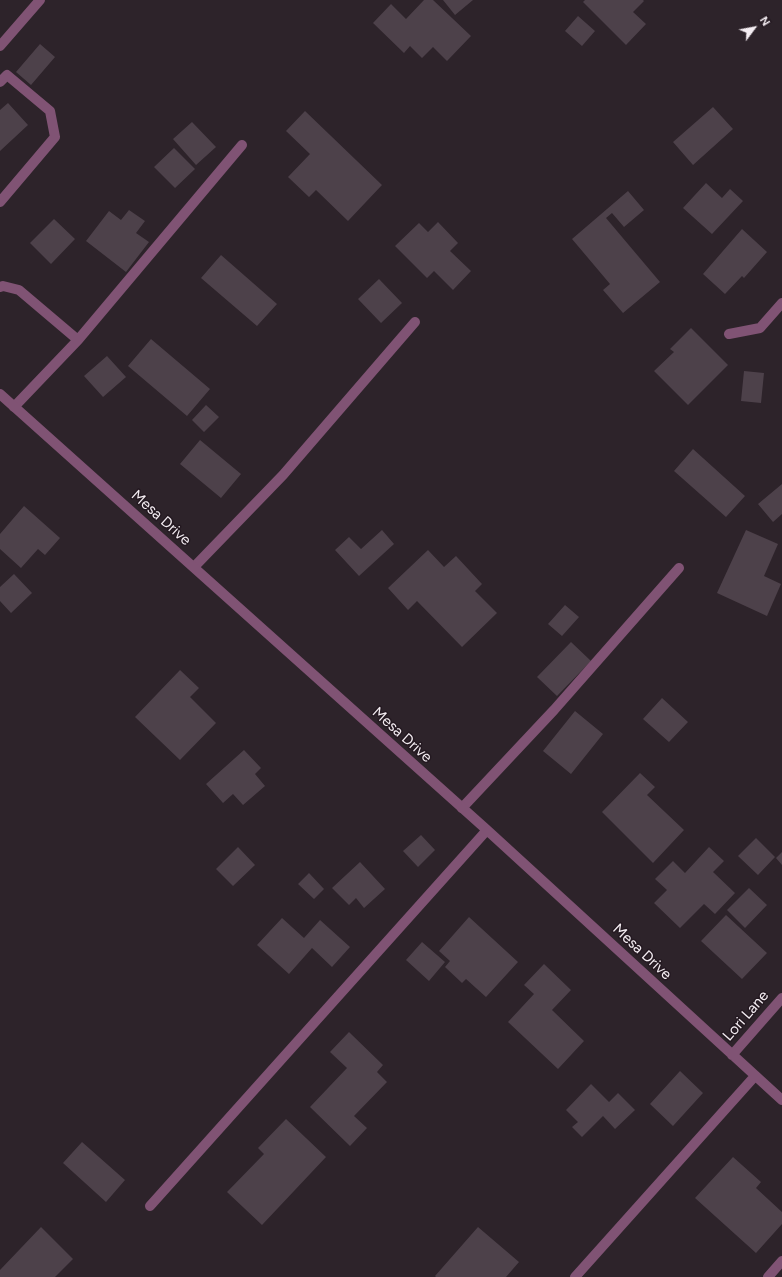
<!DOCTYPE html>
<style>
body{margin:0}
#map{position:relative;width:782px;height:1277px;overflow:hidden;background:#2d232a;font-family:Figtree,sans-serif}
canvas{display:block}
.north{position:absolute;left:734px;top:8px;width:40px;height:40px;-webkit-text-stroke:3px #241921;paint-order:stroke;rotate:58deg;font-size:11px;font-weight:700;line-height:16px;text-align:center;color:#f4edf2}
.north::after{content:'';display:block;margin:auto;width:14px;height:18px;background:#f4edf2;clip-path:polygon(50% 0,100% 100%,50% 72%,0 100%)}
</style>
<div id="map">
<canvas width="782" height="1277"></canvas>
<div class="north">N</div>
</div>
<script>
const ctx = document.querySelector('canvas').getContext('2d');
ctx.lineJoin = 'round';
function fillPath(path, color) {
  ctx.fillStyle = color;
  ctx.fill(path, 'evenodd');
}
function shape(rows) {
  const path = new Path2D();
  for (const r of rows) {
    path.moveTo(r[0], r[1]);
    for (let i = 2; i < r.length; i += 2) path.lineTo(r[i], r[i + 1]);
  }
  return path;
}
function strokePath(path, color, width, dash) {
  ctx.strokeStyle = color;
  ctx.lineWidth = width;
  ctx.lineCap = dash ? 'butt' : 'round';
  ctx.setLineDash(dash || []);
  ctx.stroke(path);
}
function drawText(font, color, halo, rows, align = 'center') {
  ctx.font = font + ' Figtree,sans-serif';
  ctx.lineWidth = 3;
  ctx.setLineDash([]);
  ctx.textBaseline = 'middle';
  ctx.strokeStyle = halo;
  ctx.fillStyle = color;
  for (const [text, x, y, turn = 0] of rows) {
    ctx.save();
    ctx.translate(x, y);
    ctx.rotate((+turn || 0) * Math.PI / 180);
    ctx.textAlign = isNaN(turn) ? turn : align;
    if (halo) ctx.strokeText(text, 0, 0);
    ctx.fillText(text, 0, 0);
    ctx.restore();
  }
}
fillPath(shape([
 [424,0,433,0,471,36,447,61,433,47,422,58,410,46,404,53,373,23,391,4,406,19],
 [443,0,473,0,455,15],
 [585,0,643,0,644,1,633,12,646,24,626,45,583,2],
 [578,16,595,31,582,46,565,31],
 [40,44,55,57,31,85,16,72],
 [8,103,28,125,0,151,0,110],
 [713,107,733,129,693,165,673,142],
 [305,111,382,185,348,221,316,190,309,197,288,177,310,154,286,131],
 [192,122,216,147,196,165,173,139],
 [174,148,195,169,175,188,154,167],
 [706,183,722,198,730,189,743,201,712,234,683,208],
 [628,191,644,210,624,227,612,213,606,218,660,282,623,313,603,290,610,284,572,239],
 [129,210,145,221,136,233,149,242,126,272,86,241,109,211,121,220],
 [54,219,75,239,51,264,30,243],
 [438,222,458,243,450,251,471,271,453,290,434,271,427,278,395,246,419,223,428,232],
 [742,229,767,252,744,278,742,276,725,294,703,274],
 [221,255,277,304,257,326,201,278],
 [379,279,402,303,381,323,358,299],
 [691,328,728,365,688,405,654,371,674,352,670,349],
 [151,339,210,389,187,416,128,366],
 [107,356,126,377,103,397,84,376],
 [744,371,764,373,761,403,741,401],
 [206,405,219,417,204,432,192,420],
 [200,440,241,474,221,498,180,464],
 [693,449,745,496,726,517,674,471],
 [782,484,782,514,773,522,758,504],
 [24,506,60,538,45,555,38,549,21,568,0,549,0,534],
 [382,530,394,544,359,576,335,550,349,537,361,549],
 [746,530,778,544,764,576,781,584,767,616,717,593],
 [428,550,444,567,456,556,482,584,475,591,497,613,462,647,417,601,408,610,388,588],
 [14,574,32,593,11,613,0,601,0,587],
 [565,605,579,617,562,636,548,624],
 [571,642,591,661,557,696,537,677],
 [180,670,199,688,190,697,216,723,180,760,135,717],
 [662,698,688,722,669,742,643,719],
 [575,711,603,734,571,774,543,751],
 [244,750,261,768,255,774,265,786,243,805,233,794,223,803,206,784],
 [640,773,655,787,647,795,684,830,653,863,602,812],
 [421,835,435,850,418,867,403,851],
 [756,838,775,857,758,875,738,856],
 [238,847,255,865,233,886,216,869],
 [709,847,724,861,713,872,735,893,715,914,704,904,680,928,654,903,667,890,655,879,673,861,685,873],
 [782,852,782,865,776,858],
 [360,862,385,889,364,908,356,898,349,905,332,888],
 [309,873,324,889,314,899,298,884],
 [749,888,767,905,745,928,727,910],
 [726,915,767,953,742,979,701,941],
 [469,917,518,962,486,997,466,979,462,983,445,967,450,961,439,951],
 [282,918,304,938,320,920,350,947,332,967,312,948,289,974,257,945],
 [422,942,445,962,429,981,406,960],
 [544,964,571,990,552,1010,584,1041,558,1069,508,1022,534,994,524,985],
 [349,1032,383,1065,377,1072,387,1082,354,1116,367,1128,350,1146,310,1107,347,1068,330,1052],
 [680,1071,703,1093,673,1126,650,1104],
 [591,1084,609,1102,618,1093,635,1110,615,1129,603,1116,582,1137,572,1127,578,1122,566,1110],
 [286,1119,326,1157,262,1225,227,1192,264,1154,258,1148],
 [82,1142,125,1180,106,1202,63,1163],
 [733,1157,761,1182,756,1188,782,1212,782,1224,756,1253,695,1198],
 [41,1227,73,1259,55,1277,0,1277,0,1270],
 [478,1227,519,1262,506,1277,436,1277,435,1276]
]), '#4d414a');
strokePath(shape([
 [0,46,40,0],
 [0,82,7,75,50,111,55,137,0,202],
 [0,287,3,286,19,290,78,340],
 [729,334,760,328,782,303],
 [14,407,78,340,242,145],
 [194,567,283,475,415,322],
 [462,808,554,710,679,568]
]), '#805374', 10);
strokePath(shape([
 [0,394,487,830,782,1100],
 [732,1055,782,998],
 [150,1206,487,830],
 [575,1277,755,1076],
 [768,1277,782,1261]
]), '#805374', 10);
drawText('15px', '#f4edf2', '#241921', [
 ["Mesa Drive",161,518,42],
 ["Mesa Drive",402,735,42],
 ["Mesa Drive",642,952,43],
 ["Lori Lane",746,1016,-49]
]);
</script>
